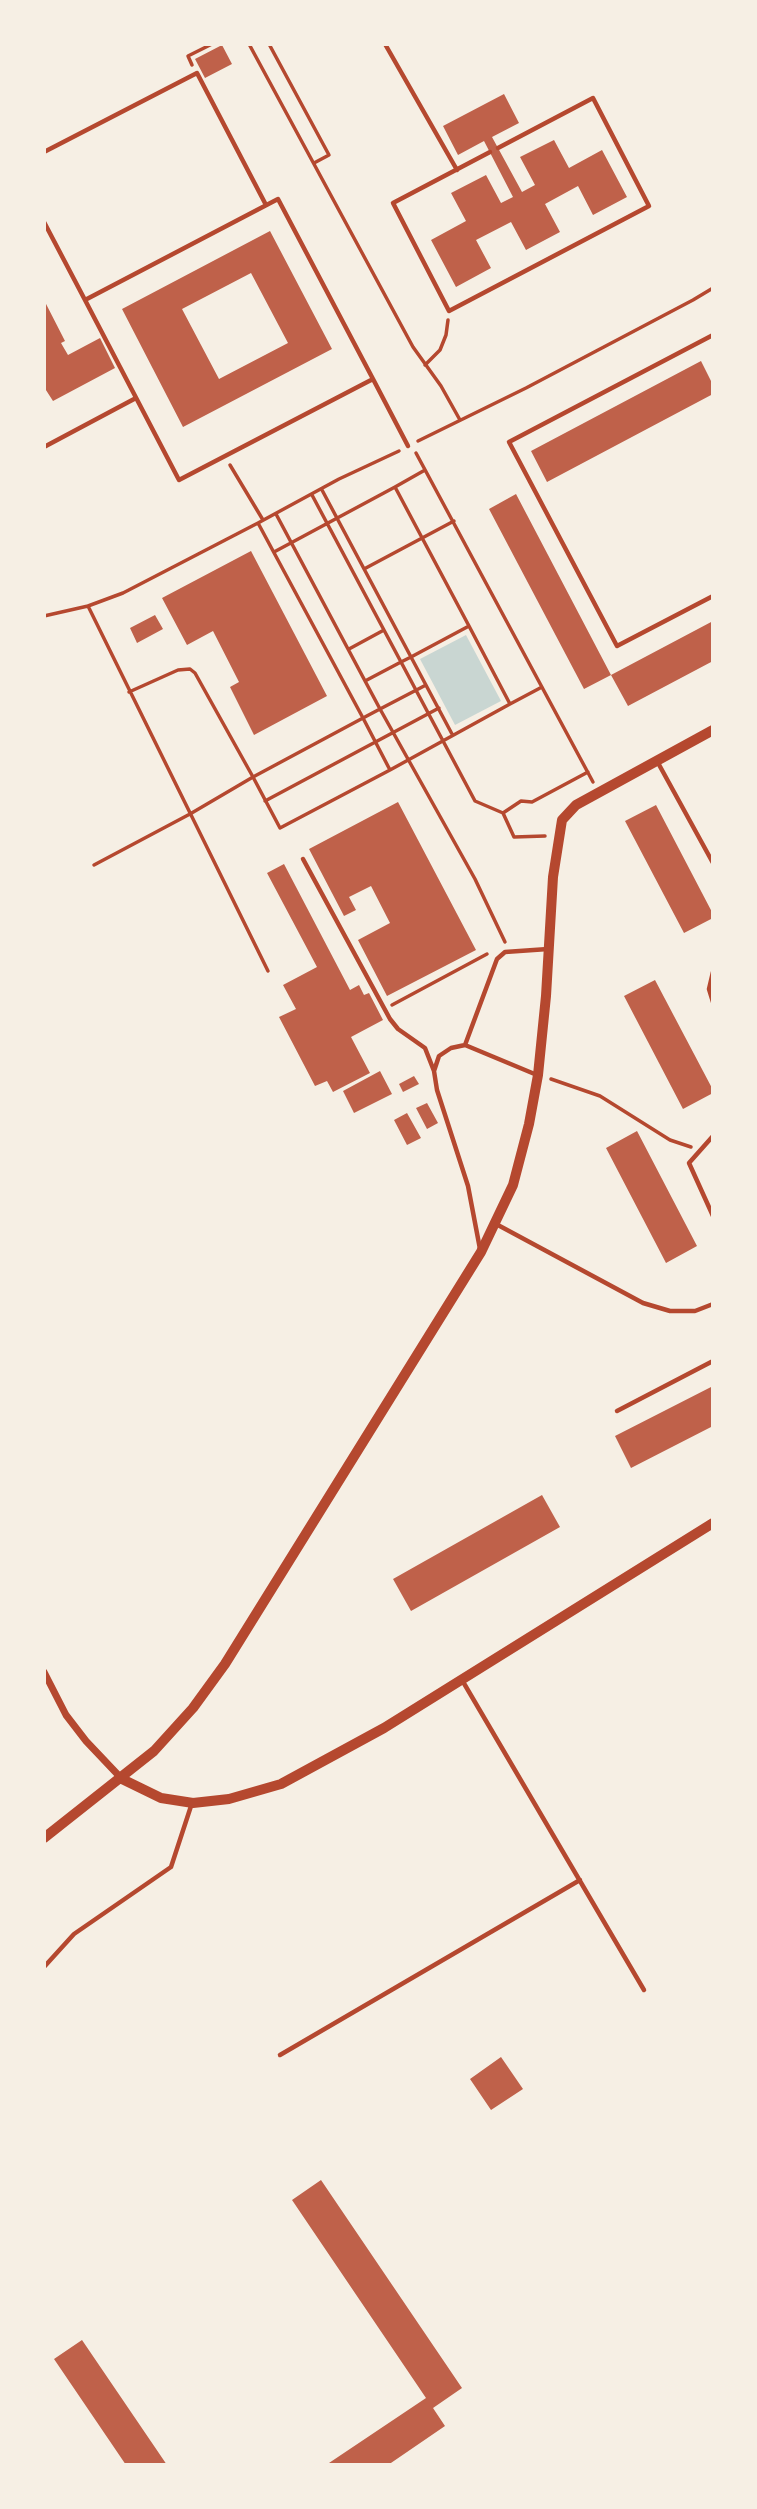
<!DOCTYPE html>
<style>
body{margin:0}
#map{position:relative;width:757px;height:2509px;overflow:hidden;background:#f6efe4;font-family:Mulish,sans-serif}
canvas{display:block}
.frame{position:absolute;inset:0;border:46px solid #f6efe4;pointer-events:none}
</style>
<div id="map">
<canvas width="757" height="2509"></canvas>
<div class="frame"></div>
</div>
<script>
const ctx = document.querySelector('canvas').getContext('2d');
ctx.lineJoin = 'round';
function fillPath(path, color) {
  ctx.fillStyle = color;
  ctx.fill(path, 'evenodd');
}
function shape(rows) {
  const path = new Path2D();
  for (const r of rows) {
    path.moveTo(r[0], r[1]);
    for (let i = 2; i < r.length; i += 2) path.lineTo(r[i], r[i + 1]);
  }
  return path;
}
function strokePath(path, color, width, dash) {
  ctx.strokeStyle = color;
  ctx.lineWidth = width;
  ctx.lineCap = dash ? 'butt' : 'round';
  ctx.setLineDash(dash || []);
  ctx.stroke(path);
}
fillPath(shape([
 [466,635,501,701,455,725,420,659]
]), '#c9d6d2');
fillPath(shape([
 [222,45,232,64,205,78,195,59],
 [504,94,519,123,492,137,522,192,535,185,520,157,554,140,569,168,602,150,627,197,593,215,578,186,545,204,560,232,526,250,511,222,476,240,491,268,456,287,431,240,466,221,451,193,486,175,501,203,513,197,484,141,458,155,443,126],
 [270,231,332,349,183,427,122,309],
 [251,273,288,343,219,379,182,309],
 [44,300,65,341,61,343,68,355,100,338,115,368,53,401,44,387],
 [701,361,713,385,713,394,547,482,531,451],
 [516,494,611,675,584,689,489,509],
 [251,551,327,696,254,735,230,687,239,682,213,631,187,645,162,598],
 [155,615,163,629,137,643,130,628],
 [713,621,713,661,628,706,611,675],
 [398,802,476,950,387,996,358,940,390,923,371,886,349,897,356,910,344,916,309,849],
 [656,805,713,914,713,918,684,933,625,821],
 [284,864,350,990,359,985,364,995,369,993,383,1020,351,1037,370,1073,333,1092,327,1081,315,1086,279,1017,296,1009,283,985,317,967,267,873],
 [655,980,713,1090,713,1093,683,1109,624,996],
 [380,1071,392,1094,354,1113,343,1091],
 [414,1076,419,1084,403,1092,399,1084],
 [427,1103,438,1123,427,1129,416,1108],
 [407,1113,421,1138,407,1145,394,1120],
 [637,1131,697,1246,666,1263,606,1148],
 [713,1386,713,1426,631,1468,615,1436],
 [542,1495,560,1527,411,1611,393,1579],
 [501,2057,523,2089,491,2110,470,2079],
 [321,2180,462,2388,433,2408,445,2426,388,2465,326,2465,426,2398,292,2200],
 [82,2340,167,2465,126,2465,54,2359]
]), '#bf614a');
strokePath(shape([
 [249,44,413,347,441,386,460,420],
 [269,44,329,155,314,163],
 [192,65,188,56,212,44],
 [425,365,440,350,446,335,448,320],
 [418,441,526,388,693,300,713,288],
 [416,453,593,782],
 [230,465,263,520],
 [395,487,425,470],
 [312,495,401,662,411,657,322,490],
 [276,514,380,709,363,718,258,523,339,479,399,451],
 [258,523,123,593,88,606,268,971],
 [274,552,395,487,469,626],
 [364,569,454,521],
 [44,616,88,606],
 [349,649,384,630],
 [365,681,401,662,475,801,503,813,514,837,545,836],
 [426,685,380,709,475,879,505,942],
 [510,704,542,687],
 [363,718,390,770,280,828,253,777,363,718],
 [390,770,510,704,469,626,411,657,452,734],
 [265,801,439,708],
 [503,813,521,801,532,802,588,772],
 [94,865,190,814,253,777,195,673,190,669,178,670,129,692],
 [392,1005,487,954],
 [551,1079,600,1096,670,1140,691,1147]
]), '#b5482f', 3.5);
strokePath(shape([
 [385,44,457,170],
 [44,152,197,73,266,205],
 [490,152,393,203,449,311,649,206,593,98,498,148],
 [278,199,373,379,179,480,85,300,278,199],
 [44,222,85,300],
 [713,335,509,442,617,646,713,596],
 [373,379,408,446],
 [44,447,136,398],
 [657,761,713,863],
 [303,859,390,1019,398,1029,425,1048,434,1071],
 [713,972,709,989,713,1002],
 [465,1045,497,959,505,952,548,949],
 [713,1136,689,1163,713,1216],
 [496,1224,643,1303,670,1311,695,1311,713,1304],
 [480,1249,468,1186,437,1090,434,1071,439,1056,451,1048,465,1045,537,1075],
 [617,1411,713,1361],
 [462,1680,644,1990],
 [44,1967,74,1934,171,1867,192,1803],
 [280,2055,580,1880]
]), '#b5482f', 4.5);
strokePath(shape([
 [44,1672,66,1715,86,1741,122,1779]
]), '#b5482f', 7);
strokePath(shape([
 [122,1779,161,1798,193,1803,229,1799,281,1784,384,1728,713,1523],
 [44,1838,154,1751,193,1708,225,1664,481,1252,513,1185,529,1124,538,1075,546,996,553,877,562,820,576,805,713,730]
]), '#b5482f', 10);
</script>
